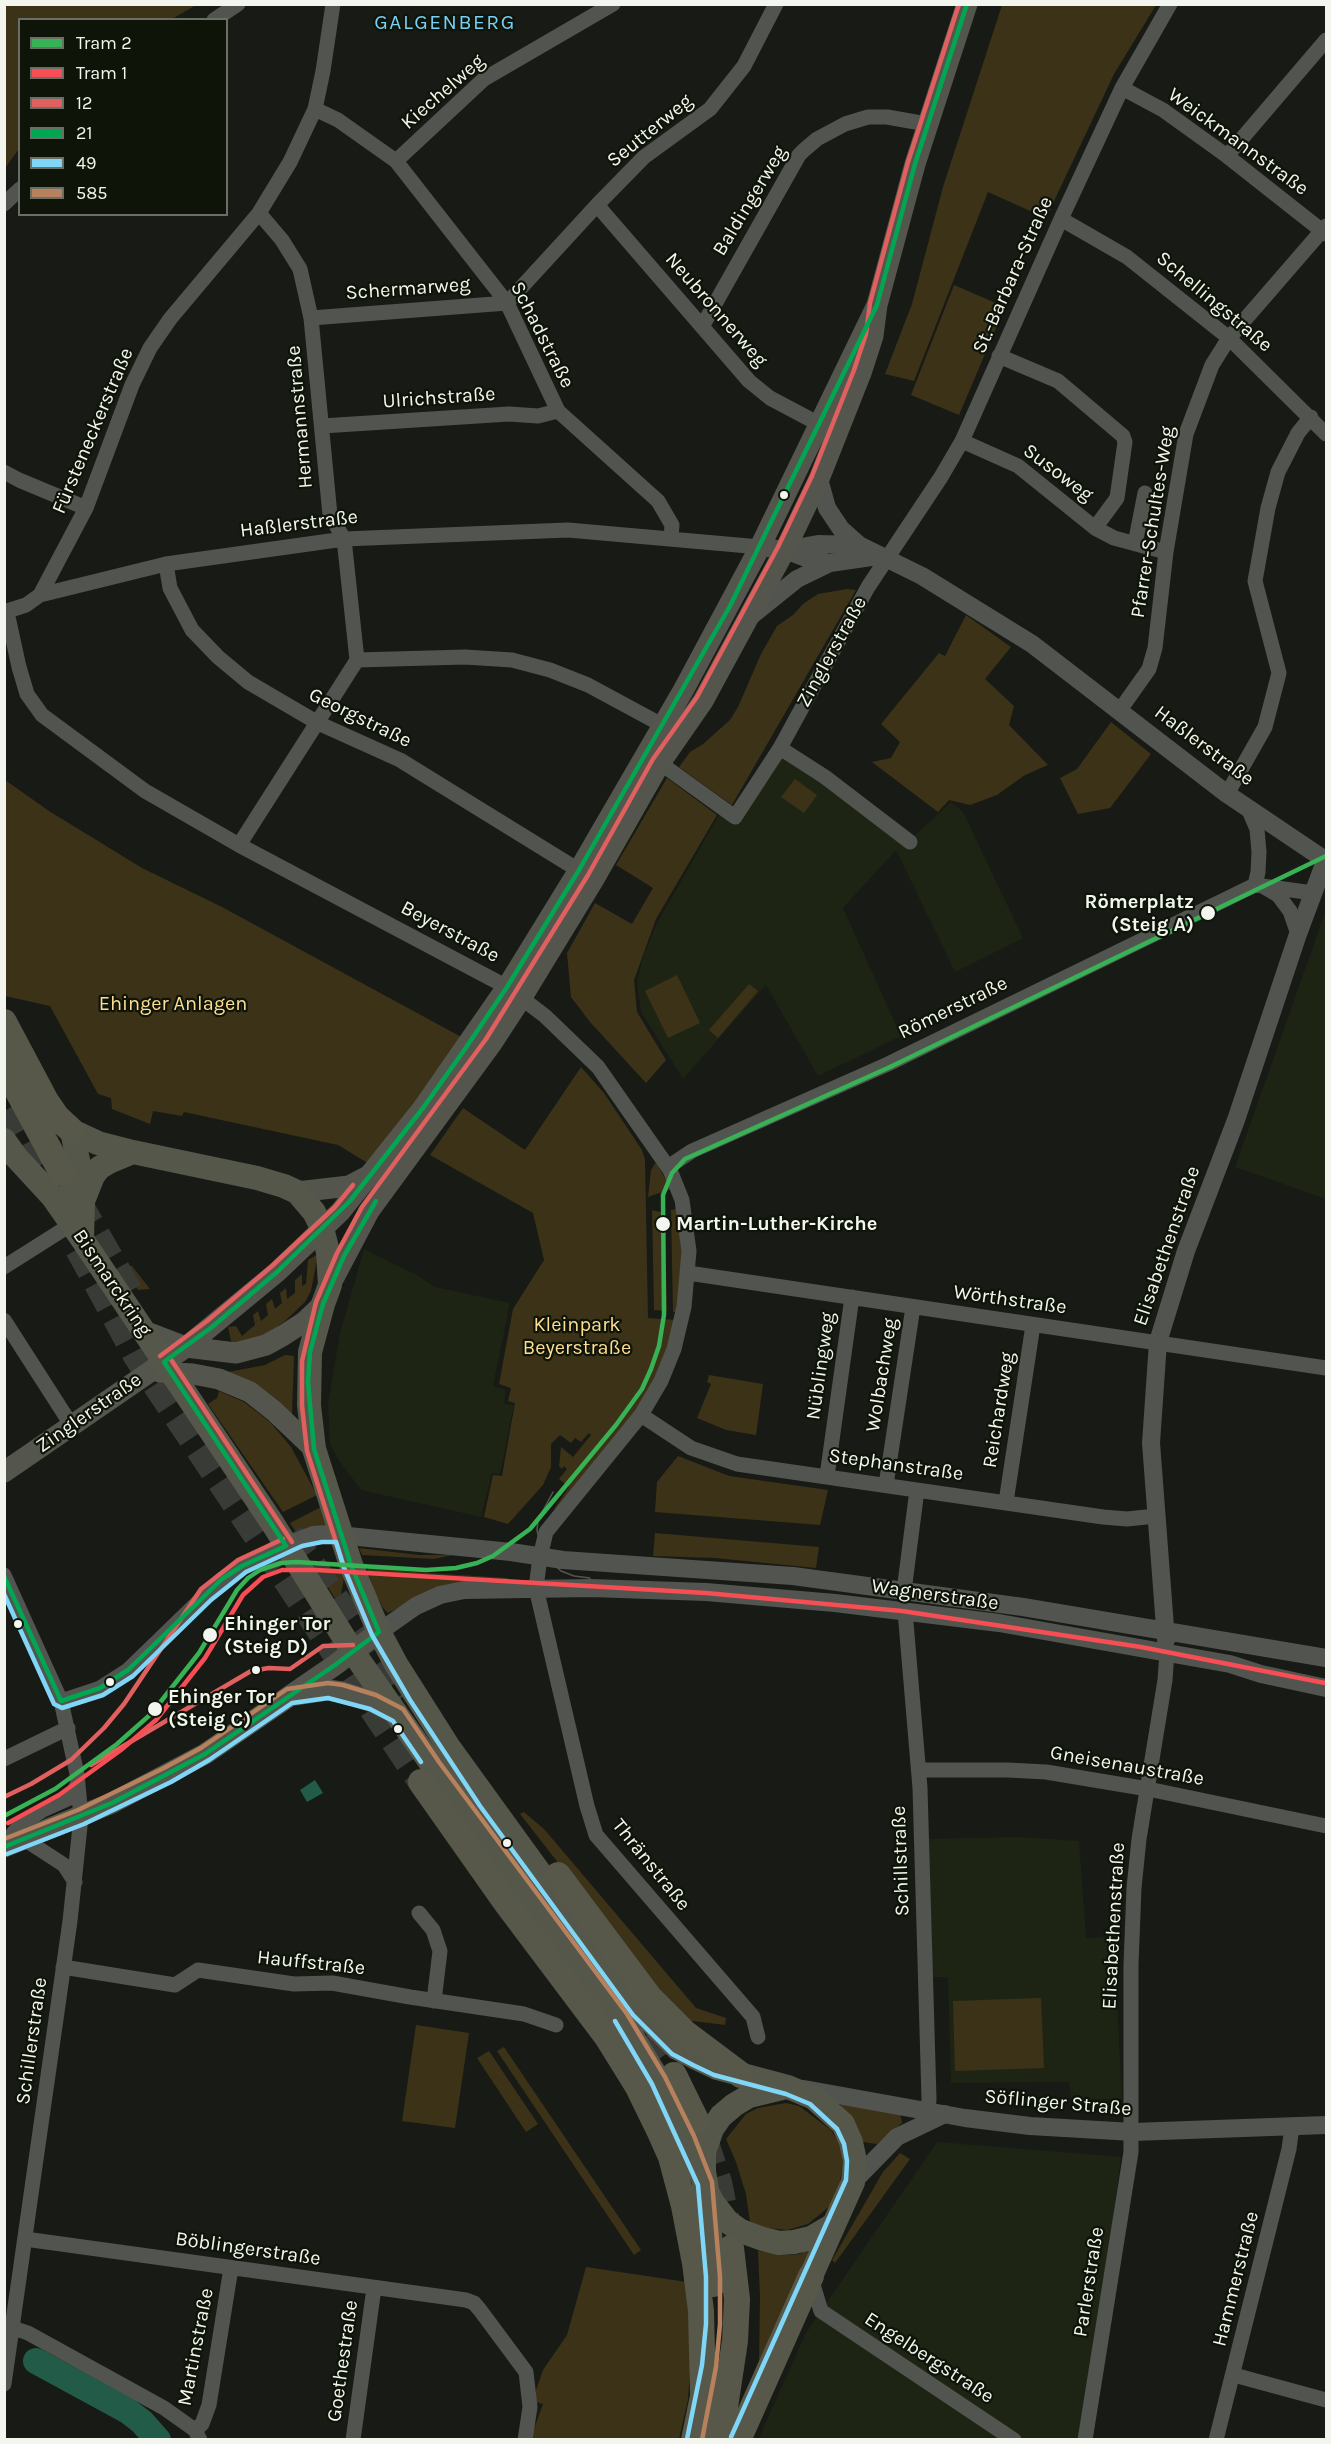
<!DOCTYPE html>
<meta charset="utf-8">
<style>
body{margin:0}
#map{position:relative;width:1331px;height:2444px;overflow:hidden;background:#181a15;font-family:Karla,sans-serif}
canvas{display:block}
.frame{position:absolute;inset:0;border:6px solid #f2f6ee;pointer-events:none}
.legend{position:absolute;left:18px;top:18px;width:210px;height:198px;box-sizing:border-box;background:#0f1409;border:2px solid #6a6e65;margin:0;padding:8px 10px;list-style:none;font-size:18px;color:#f2f6ee}
.legend li{display:flex;align-items:center;gap:12px;height:30px}
.legend b{width:30px;border:2px solid #6a6e65}
</style>
<div id="map">
<canvas width="1331" height="2444"></canvas>
<div class="frame"></div>
<ul class="legend">
<li><b style="height:8px;background:#37b355"></b>Tram 2</li>
<li><b style="height:8px;background:#f64e54"></b>Tram 1</li>
<li><b style="height:8px;background:#e0605f"></b>12</li>
<li><b style="height:8px;background:#00a651"></b>21</li>
<li><b style="height:8px;background:#80d6f7"></b>49</li>
<li><b style="height:8px;background:#b6815c"></b>585</li>
</ul>
</div>
<script>
const ctx = document.querySelector('canvas').getContext('2d');
ctx.lineJoin = 'round';
function fillPath(path, color) {
  ctx.fillStyle = color;
  ctx.fill(path, 'evenodd');
}
function shape(rows) {
  const path = new Path2D();
  for (const r of rows) {
    path.moveTo(r[0], r[1]);
    for (let i = 2; i < r.length; i += 2) path.lineTo(r[i], r[i + 1]);
  }
  return path;
}
function strokePath(path, color, width, dash) {
  ctx.strokeStyle = color;
  ctx.lineWidth = width;
  ctx.lineCap = dash ? 'butt' : 'round';
  ctx.setLineDash(dash || []);
  ctx.stroke(path);
}
function drawText(font, color, halo, rows, align = 'center') {
  ctx.font = font + ' Karla,sans-serif';
  ctx.lineWidth = 4.5;
  ctx.setLineDash([]);
  ctx.textBaseline = 'middle';
  ctx.strokeStyle = halo;
  ctx.fillStyle = color;
  for (const [text, x, y, turn = 0] of rows) {
    ctx.save();
    ctx.translate(x, y);
    ctx.rotate((+turn || 0) * Math.PI / 180);
    ctx.textAlign = isNaN(turn) ? turn : align;
    if (halo) ctx.strokeText(text, 0, 0);
    ctx.fillText(text, 0, 0);
    ctx.restore();
  }
}
fillPath(shape([
 [781,752,911,839,951,802,963,812,1023,938,955,972,896,850,843,908,901,1036,818,1076,766,985,683,1079,641,1012,637,982,643,957,657,923,719,815,737,822],
 [1326,910,1326,1199,1235,1167],
 [364,1249,417,1275,435,1287,510,1303,493,1386,506,1390,504,1404,514,1405,500,1474,492,1473,481,1517,361,1490,338,1459,330,1444,328,1405,340,1333],
 [1019,1837,1079,1841,1086,1938,1114,1937,1122,2099,1071,2099,1069,2082,951,2083,948,1977,932,1977,928,1839],
 [937,2142,1121,2157,1086,2439,758,2440,806,2333]
]), '#1d2414');
fillPath(shape([
 [5,4,196,4,196,5,172,19,20,20,19,149,5,168],
 [1002,5,1156,5,1114,74,1046,218,988,192,914,381,885,374,912,304,943,187],
 [954,285,1005,307,959,415,911,395],
 [847,589,856,590,732,805,679,767,690,752,703,744,730,720,738,707,761,654,777,626,793,615,803,604,818,594],
 [966,615,1011,647,985,679,1014,706,1009,725,1048,765,1025,775,997,795,970,805,949,800,938,812,872,762,891,758,900,742,881,724,939,653,945,656],
 [1111,722,1151,754,1110,808,1078,814,1060,778,1077,769],
 [667,778,717,815,656,919,634,980,637,1012,666,1060,646,1083,590,1022,571,997,567,953,595,903,632,924,653,888,616,865],
 [795,779,817,795,804,813,781,797],
 [5,780,49,811,142,868,222,907,465,1039,371,1165,338,1145,184,1112,182,1116,153,1111,150,1124,112,1109,111,1098,98,1094,50,1006,5,996],
 [677,975,700,1023,668,1038,645,991],
 [749,984,758,991,718,1038,709,1030],
 [581,1067,604,1093,642,1150,645,1160,648,1318,676,1320,670,1344,643,1403,557,1510,555,1508,569,1487,559,1479,567,1469,564,1466,562,1469,559,1466,561,1447,573,1457,591,1435,589,1433,581,1442,575,1438,571,1443,560,1435,551,1444,551,1467,543,1485,508,1524,484,1517,493,1475,502,1476,515,1403,508,1401,511,1388,499,1384,513,1309,544,1260,533,1213,430,1155,463,1108,525,1150],
 [656,1162,671,1189,648,1197,651,1170],
 [677,1209,682,1252,678,1312,673,1312,671,1210],
 [652,1210,665,1213,667,1311,654,1310],
 [318,1254,311,1291,305,1302,285,1321,264,1336,232,1345,228,1327,236,1326,242,1336,255,1325,253,1315,258,1311,261,1321,268,1315,266,1304,272,1299,275,1309,282,1303,280,1293,286,1288,287,1299,295,1293,295,1280,302,1274,302,1286,306,1284,308,1260],
 [121,1265,132,1266,150,1289,138,1290],
 [285,1355,294,1356,292,1414,228,1372,265,1365],
 [709,1375,763,1384,756,1435,726,1430,697,1418,711,1384,707,1382],
 [219,1391,244,1402,270,1422,291,1447,317,1495,283,1512,208,1404,217,1398],
 [678,1456,729,1476,828,1490,820,1525,655,1512,657,1482],
 [321,1507,327,1528,298,1535,290,1523],
 [655,1533,819,1547,816,1568,715,1558,653,1556],
 [359,1548,419,1555,453,1555,434,1559,362,1555],
 [318,1567,342,1569,345,1572,340,1601,336,1600,318,1571],
 [367,1568,427,1573,508,1578,508,1581,419,1598,388,1613,383,1608,374,1591],
 [524,1812,544,1829,696,2008,726,2018,725,2025,685,2020,656,1988,520,1814],
 [1041,1998,1044,2068,955,2071,953,2001],
 [416,2025,469,2033,455,2128,402,2121],
 [504,2047,641,2250,634,2255,497,2051],
 [489,2051,538,2124,526,2132,477,2058],
 [786,2103,799,2106,831,2130,840,2145,843,2163,840,2182,830,2206,808,2224,787,2230,768,2228,750,2222,746,2194,736,2162,726,2139,746,2114,758,2108],
 [842,2104,900,2112,902,2123,877,2144,863,2142,856,2126,840,2106],
 [900,2153,910,2159,835,2263,832,2260,883,2172],
 [813,2247,759,2363,760,2297,758,2251,787,2255,800,2254],
 [586,2267,687,2282,691,2355,688,2400,679,2439,530,2440,543,2404,536,2402,536,2390,543,2370,567,2335]
]), '#3c3218');
fillPath(shape([
 [315,1780,323,1793,307,1802,300,1790]
]), '#225b47');
strokePath(shape([
 [36,2361,128,2411,142,2422,158,2440]
]), '#225b47', 26);
strokePath(shape([
 [4,1111,41,1179],
 [78,1201,134,1299],
 [78,1249,136,1356,421,1782],
 [291,1534,404,1696],
 [624,2004,674,2075],
 [705,2140,719,2182,728,2227]
]), '#393b36', 26, [26, 13]);
strokePath(shape([
 [214,20,238,4],
 [1122,88,1163,110,1227,156,1326,234],
 [315,109,338,120,396,161,507,303,558,411,658,501,672,525,671,538],
 [1227,156,1326,40],
 [396,161,484,79,613,4],
 [4,204,20,189],
 [597,205,749,381,770,398,819,424],
 [1061,219,1127,257,1229,338,1326,434],
 [311,318,507,303,597,205,644,157,710,109,744,66,776,4],
 [703,325,799,155,804,150,817,139,845,124,868,117,887,117,927,124],
 [999,356,1058,381,1123,436,1125,442,1117,498,1095,528],
 [322,426,509,414,538,416,558,411],
 [962,441,1018,466,1095,528,1114,538,1166,552],
 [4,472,19,480,86,508],
 [1135,544,1145,493],
 [166,564,170,588,192,630,218,657,248,682,318,723,400,760,588,876],
 [40,595,86,508,132,385,150,348,170,319,259,213,290,162,315,109,323,71,333,4],
 [4,612,26,605,40,595,166,564,344,539,568,530,760,547],
 [7,612,19,667,27,694,42,715,145,791,239,845,507,987,545,1016,598,1067,670,1170,682,1200,689,1251,684,1307,674,1349,661,1381,641,1415,546,1532,540,1557,536,1588,587,1806,596,1835,753,2017,758,2037],
 [357,660,465,657,512,660,550,670,588,685,662,725],
 [1120,710,1149,669,1155,648,1166,552,1186,434,1212,365,1229,338,1326,226],
 [780,748,825,777,910,842],
 [660,763,735,817,780,748,868,587,941,477,962,441,1061,219,1122,88,1170,4],
 [1227,794,1265,727,1279,673,1255,581,1268,508,1278,472,1298,433,1311,417],
 [1248,808,1257,829,1259,852,1258,872,1255,885],
 [239,845,357,660,344,539,330,515,311,318,300,269,282,240,259,213],
 [1255,885,1313,893],
 [1266,888,1278,895,1290,911,1298,934],
 [668,1167,692,1151,888,1064,1255,885],
 [4,1267,72,1224],
 [688,1273,1326,1368],
 [4,1320,72,1426],
 [641,1415,691,1448,737,1464,1103,1517,1127,1519,1156,1516],
 [827,1476,852,1297],
 [886,1485,913,1307],
 [1006,1502,1033,1325],
 [4,1575,61,1701,77,1774,81,1817,70,1921,4,2384],
 [904,1591,917,1490],
 [905,1611,920,1788,929,2099,928,2110],
 [61,1701,100,1688,128,1670,222,1579,242,1566,286,1546],
 [4,1759,68,1728],
 [919,1770,1008,1770,1046,1772,1148,1789,1326,1826],
 [24,1839,64,1865,75,1882],
 [4,1844,21,1824,43,1810,70,1798,78,1783],
 [419,1913,433,1930,440,1951,434,2001],
 [63,1967,175,1985,198,1970,294,1984,332,1983,410,1997,524,2014,556,2025],
 [25,2239,466,2300,474,2303,480,2310,526,2372,530,2407,525,2440],
 [811,2278,821,2311,1014,2440],
 [13,2328,28,2333,164,2408,195,2430,200,2440],
 [1234,2375,1326,2400],
 [195,2430,202,2424,209,2405,231,2268],
 [353,2440,374,2288],
 [1085,2440,1131,2152,1131,1965,1134,1888,1139,1839,1165,1680,1167,1652],
 [1216,2440,1289,2149,1292,2127]
]), '#52544f', 15);
strokePath(shape([
 [819,479,827,508,841,529,859,545],
 [760,547,785,550,818,544,859,545,922,576,1032,644,1227,794,1325,860],
 [785,550,809,559,830,563,878,556],
 [751,616,797,579,830,563],
 [286,1546,313,1535,328,1534,511,1552,563,1560,793,1576,1023,1607,1326,1658],
 [379,1632,416,1606,440,1595,464,1590,591,1588,706,1592,835,1603,999,1623,1230,1664,1261,1674,1326,1688],
 [1166,1640,1151,1443,1158,1342,1186,1251,1236,1120,1298,934,1326,859],
 [804,2089,965,2118,1030,2126,1133,2132,1326,2125],
 [853,2182,897,2137,945,2114]
]), '#52544f', 18);
strokePath(shape([
 [297,1192,349,1186,368,1176],
 [330,1285,369,1211,492,1043,522,997,594,879,660,763,703,701,785,550,819,479,861,373,873,336,877,305,915,164,967,4],
 [144,1331,186,1347,236,1353,266,1345,284,1335,304,1322,323,1304],
 [160,1372,193,1374,219,1379,250,1392,274,1411,314,1449],
 [4,1472,186,1347,277,1272,340,1212,423,1108,507,987,579,870,684,689,760,547,877,305],
 [296,1695,328,1690,342,1692,373,1702,398,1715],
 [4,1847,112,1803,205,1754,335,1665,379,1632]
]), '#54564d', 21);
strokePath(shape([
 [72,1131,98,1143,133,1152,257,1178,284,1186,297,1192,314,1212,322,1228,328,1252,330,1285,323,1304,310,1352,309,1405,314,1449,351,1565,379,1632,396,1664,448,1746,639,2010,677,2048,696,2058,717,2068,788,2087,814,2098,843,2124,851,2142,855,2161,853,2182,811,2276],
 [4,1140,16,1157,52,1196,82,1239,273,1524,353,1652,433,1766,621,2018,659,2081,705,2183],
 [69,1194,74,1189,80,1170,72,1131],
 [82,1239,83,1201,93,1176,99,1168,109,1162,133,1152],
 [782,2088,749,2096,734,2105,721,2116,712,2129,704,2152,704,2171,707,2191,713,2203,728,2222,741,2231,763,2239,779,2243,794,2242,811,2238,833,2225]
]), '#56574b', 24);
strokePath(shape([
 [4,1022,46,1101,57,1117,72,1131],
 [4,1066,62,1173],
 [421,1782,507,1904,607,2037,638,2087,659,2130,671,2157,684,2206,695,2263,701,2311,703,2393],
 [558,1875,650,1998,685,2033,741,2075],
 [674,2075,697,2122],
 [705,2183,713,2284],
 [694,2440,707,2377],
 [720,2440,735,2341,737,2299,731,2248],
 [738,2440,811,2276]
]), '#57584a', 26);
strokePath(shape([
 [553,1492,538,1520,537,1530,541,1548,547,1558,561,1571,574,1576,590,1578]
]), '#545651', 1.5);
strokePath(shape([
 [160,1356,207,1321,272,1266,335,1207,353,1185],
 [170,1358,292,1542],
 [372,1635,344,1567,307,1451,302,1406,302,1361,316,1302,337,1253,362,1207,486,1039,588,875,653,759,697,697,778,547,812,476,854,370,866,334,870,303,908,162,959,4],
 [91,1765,251,1671,269,1668,290,1669,323,1646,353,1645],
 [4,1797,31,1784,71,1760,104,1728,124,1704,201,1589,238,1560,283,1539]
]), '#e0605f', 4.5);
strokePath(shape([
 [4,1576,61,1701,100,1688,128,1670,222,1579,242,1566,286,1546,164,1362,212,1327,277,1272,350,1201,423,1108,465,1049,507,987,579,870,730,606,877,305,915,164,967,4],
 [4,1847,112,1803,205,1754,335,1665,379,1632,351,1565,314,1449,308,1382,310,1352,323,1304,344,1256,376,1201]
]), '#00a651', 4.5);
strokePath(shape([
 [4,1594,54,1704,62,1708,103,1695,133,1676,211,1600,246,1572,302,1546,322,1542,336,1542,344,1568,372,1635,410,1700,480,1806,633,2015,672,2054,693,2065,714,2075,786,2094,810,2104,837,2129,844,2144,847,2161,846,2180,731,2437],
 [7,1854,84,1824,171,1782,209,1760,292,1703,328,1698,370,1709,393,1721,421,1762],
 [615,2021,652,2084,698,2185,706,2277,706,2324,702,2365,687,2439]
]), '#80d6f7', 4.5);
strokePath(shape([
 [4,1839,78,1810,164,1768,201,1748,287,1689,328,1683,343,1685,376,1695,403,1709,439,1762,627,2014,665,2077,694,2136,712,2182,720,2277,720,2324,716,2367,702,2440]
]), '#b6815c', 4.5);
strokePath(shape([
 [4,1816,55,1789,117,1744,151,1714,199,1653,237,1590,248,1578,260,1570,281,1563,296,1562,426,1570,456,1568,477,1563,493,1556,530,1529,616,1425,642,1389,651,1369,659,1346,664,1315,663,1195,672,1173,685,1159,890,1067,1326,856]
]), '#37b355', 4.5);
strokePath(shape([
 [8,1823,59,1795,121,1750,156,1720,205,1658,243,1595,263,1577,282,1570,316,1570,706,1593,902,1611,1141,1647,1325,1683]
]), '#f64e54', 4.5);
for (const [x, y, r, color] of [
 [784,495,5,"#f2f6ee"],
 [1208,913,8,"#f2f6ee"],
 [663,1224,8,"#f2f6ee"],
 [18,1624,5,"#f2f6ee"],
 [210,1635,8,"#f2f6ee"],
 [256,1670,5,"#f2f6ee"],
 [110,1682,5,"#f2f6ee"],
 [155,1709,8,"#f2f6ee"],
 [398,1729,5,"#f2f6ee"],
 [507,1843,5,"#f2f6ee"]
]) {
  const dot = new Path2D();
  dot.arc(x, y, r, 0, 2 * Math.PI);
  ctx.fillStyle = color;
  ctx.fill(dot);
  strokePath(dot, '#0f1409', 2);
}
drawText('20px', '#f2f6ee', '#0f1409', [
 ["Kiechelweg",443,92,-41],
 ["Seutterweg",650,131,-39],
 ["Weickmannstraße",1238,142,36],
 ["Baldingerweg",750,201,-59],
 ["St.-Barbara-Straße",1013,275,-66],
 ["Schermarweg",408,289,-4],
 ["Schellingstraße",1214,302,40],
 ["Neubronnerweg",716,310,49],
 ["Schadstraße",542,335,63],
 ["Ulrichstraße",439,398,-4],
 ["Hermannstraße",300,417,-95],
 ["Fürsteneckerstraße",93,431,-67],
 ["Susoweg",1058,473,37],
 ["Pfarrer-Schultes-Weg",1153,522,-81],
 ["Haßlerstraße",299,524,-7],
 ["Zinglerstraße",832,652,-61],
 ["Georgstraße",360,718,26],
 ["Haßlerstraße",1204,746,37],
 ["Beyerstraße",450,932,28],
 ["Römerstraße",953,1008,-26],
 ["Elisabethenstraße",1167,1246,-71],
 ["Bismarckring",112,1283,56],
 ["Wörthstraße",1010,1300,8],
 ["Nüblingweg",821,1366,-82],
 ["Wolbachweg",882,1375,-81],
 ["Reichardweg",999,1410,-81],
 ["Zinglerstraße",89,1413,-35],
 ["Stephanstraße",896,1465,8],
 ["Wagnerstraße",935,1595,8],
 ["Gneisenaustraße",1127,1766,10],
 ["Schillstraße",901,1861,-92],
 ["Thränstraße",651,1865,51],
 ["Elisabethenstraße",1114,1926,-87],
 ["Hauffstraße",311,1963,6],
 ["Schillerstraße",32,2041,-82],
 ["Söflinger Straße",1058,2103,5],
 ["Böblingerstraße",248,2249,8],
 ["Hammerstraße",1236,2279,-76],
 ["Parlerstraße",1089,2282,-81],
 ["Martinstraße",196,2347,-79],
 ["Engelbergstraße",929,2358,33],
 ["Goethestraße",343,2361,-82]
]);
drawText('bold 20px', '#f2f6ee', '#0f1409', [
 ["Römerplatz",1194,902,"right"],
 ["(Steig A)",1194,925,"right"],
 ["Martin-Luther-Kirche",676,1224],
 ["Ehinger Tor",224,1624],
 ["(Steig D)",224,1647],
 ["Ehinger Tor",168,1697],
 ["(Steig C)",168,1720]
], 'left');
drawText('20px', '#ffde90', '#0f1409', [
 ["Ehinger Anlagen",173,1004],
 ["Kleinpark",577,1325],
 ["Beyerstraße",577,1348]
]);
ctx.letterSpacing = '1.5px';
drawText('21px', '#77d0f5', '#0f1409', [
 ["GALGENBERG",445,23]
]);
ctx.letterSpacing = '0px';
</script>
